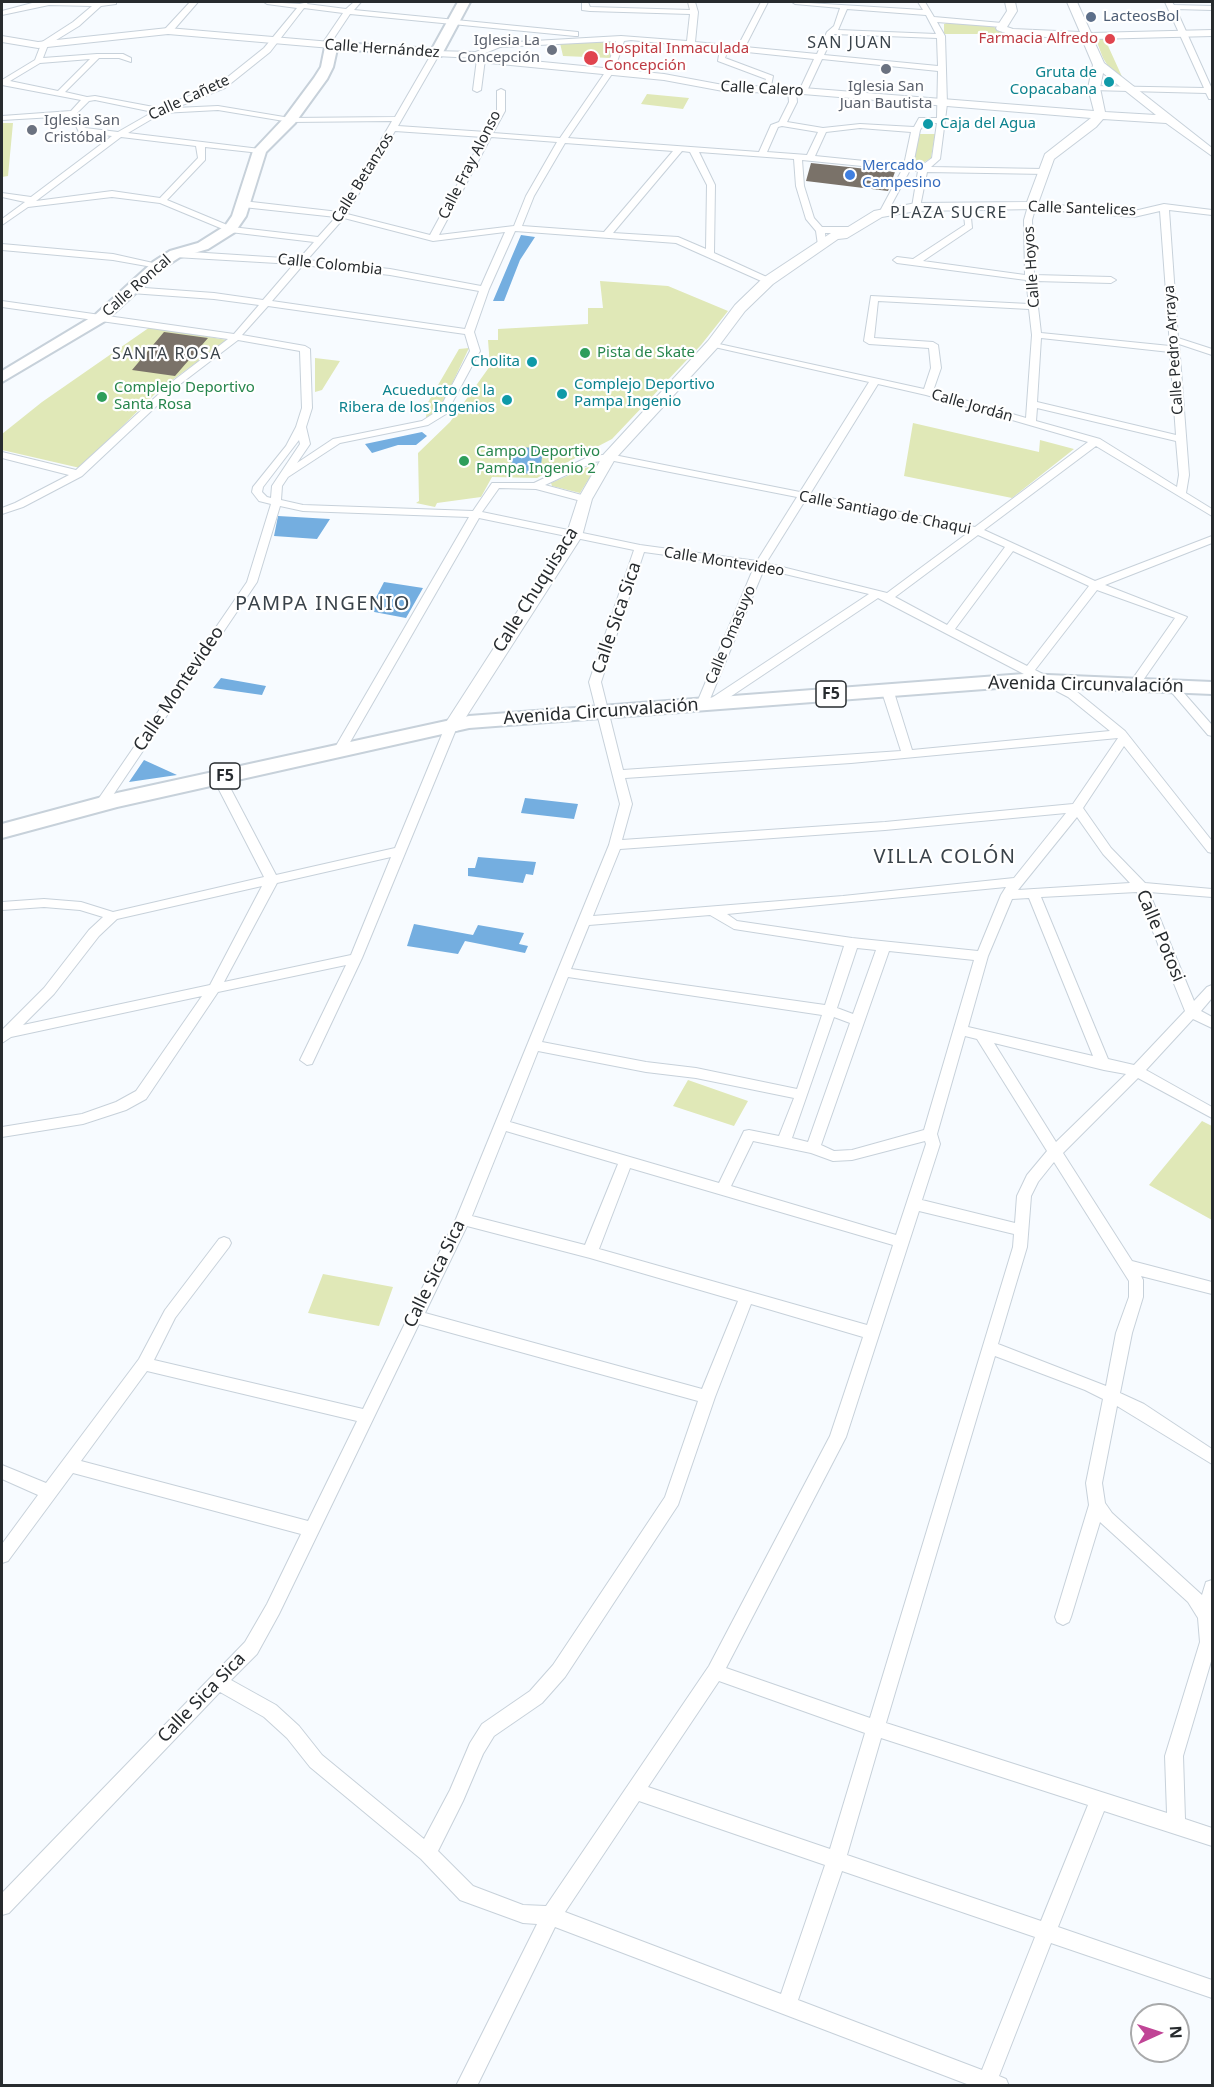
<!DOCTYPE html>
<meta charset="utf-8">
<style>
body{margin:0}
#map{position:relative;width:1214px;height:2087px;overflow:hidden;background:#f7fbff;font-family:"Noto Sans",sans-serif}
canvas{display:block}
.frame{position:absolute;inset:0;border:3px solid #272b2e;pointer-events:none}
.north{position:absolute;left:1130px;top:2003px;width:60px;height:60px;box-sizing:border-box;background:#fff;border:2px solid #a9aaab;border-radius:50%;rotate:87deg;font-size:16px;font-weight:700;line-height:24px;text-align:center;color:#272b2e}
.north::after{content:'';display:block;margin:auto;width:21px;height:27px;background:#c04596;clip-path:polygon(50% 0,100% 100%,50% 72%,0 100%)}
</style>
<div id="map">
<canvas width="1214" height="2087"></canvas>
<div class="frame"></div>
<div class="north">N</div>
</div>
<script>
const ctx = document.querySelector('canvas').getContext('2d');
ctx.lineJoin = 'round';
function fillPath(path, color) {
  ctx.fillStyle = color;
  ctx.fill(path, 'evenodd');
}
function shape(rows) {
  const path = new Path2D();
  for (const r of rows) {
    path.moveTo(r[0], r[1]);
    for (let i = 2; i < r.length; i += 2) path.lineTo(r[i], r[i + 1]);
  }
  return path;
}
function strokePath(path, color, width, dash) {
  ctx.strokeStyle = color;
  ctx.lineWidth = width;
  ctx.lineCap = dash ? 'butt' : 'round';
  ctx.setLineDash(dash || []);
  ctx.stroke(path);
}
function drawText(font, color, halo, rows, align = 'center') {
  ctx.font = font + ' "Noto Sans",sans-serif';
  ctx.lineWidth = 4.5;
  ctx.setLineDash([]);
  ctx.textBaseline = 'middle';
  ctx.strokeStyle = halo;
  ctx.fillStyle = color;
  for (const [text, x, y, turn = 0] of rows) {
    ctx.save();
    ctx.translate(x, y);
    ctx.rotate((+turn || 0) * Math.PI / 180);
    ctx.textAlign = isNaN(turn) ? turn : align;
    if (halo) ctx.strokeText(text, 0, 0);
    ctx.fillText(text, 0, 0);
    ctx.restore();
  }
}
fillPath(shape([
 [949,22,994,27,1007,34,944,34,944,24],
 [1095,37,1104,37,1124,81,1111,71,1103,58],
 [607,41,613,43,610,58,563,56,560,43],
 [647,94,689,98,683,109,641,104],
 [2,123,13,123,8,176,2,177],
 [920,134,935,134,931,158,918,166,912,164],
 [600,281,668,286,728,311,701,345,612,439,537,478,492,477,481,497,437,503,435,507,416,503,419,501,418,453,450,422,490,366,488,340,498,340,498,329,588,324,588,308,603,308],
 [150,327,227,340,160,389,80,468,2,450,2,434,42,402],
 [469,348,440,409,426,418,427,404,459,349],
 [315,358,340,361,322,390,315,392],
 [913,423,1039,452,1040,440,1074,449,1012,498,904,476],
 [590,466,595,469,580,493,552,486,551,483],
 [688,1080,748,1101,734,1126,673,1106],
 [1202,1121,1212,1126,1212,1220,1149,1185],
 [323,1274,393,1287,379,1326,308,1313]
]), '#e0e8b7');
fillPath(shape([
 [521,235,535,237,520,260,504,301,493,301],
 [422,432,427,436,416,445,398,445,372,453,365,444],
 [514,447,543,448,540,474,510,473],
 [278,516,330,519,317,539,274,536],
 [384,582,423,588,406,618,369,611],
 [221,678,266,686,262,695,213,688],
 [144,760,177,775,129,782],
 [525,798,578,804,574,819,521,813],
 [478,857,536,862,533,875,526,874,523,883,468,876,468,868,475,868],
 [414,924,473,935,478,925,524,933,519,944,528,946,525,953,465,941,458,954,407,946]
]), '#74aee0');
fillPath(shape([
 [811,163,895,172,888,191,806,181],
 [164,332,208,338,175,376,132,370]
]), '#7a7269');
const minor = shape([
 [36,2,116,2,116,4,101,6,79,26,48,45,43,58,97,54,123,54,131,58,131,62,119,58,99,58,65,92,87,97,95,96,159,108,219,84,264,48,297,8,267,4,264,2,300,4,308,2,307,4,346,9,354,2,361,2,354,10,578,32,578,36,575,36,350,14,332,41,335,45,331,47,324,41,343,13,304,8,270,52,225,88,175,108,218,106,290,118,395,117,432,53,436,51,440,53,398,126,486,132,497,111,497,91,501,89,505,91,505,111,493,133,560,138,606,71,616,41,500,47,476,57,473,57,473,53,499,43,621,36,687,41,690,14,590,11,582,10,582,2,588,2,590,7,690,10,688,2,695,2,698,12,695,42,738,46,761,2,768,2,745,47,817,54,827,32,834,26,840,8,795,4,792,2,923,10,918,2,925,2,934,17,1002,23,1006,25,1002,27,937,22,945,36,947,104,940,159,931,167,1043,169,1047,172,1046,174,927,172,920,207,916,210,912,207,918,171,910,170,887,213,883,216,879,213,902,170,802,160,804,186,814,218,822,227,853,227,857,230,853,233,825,233,826,245,822,248,818,245,816,231,806,219,796,186,794,159,699,152,715,185,714,253,771,279,771,283,768,284,676,243,515,231,489,289,474,332,480,351,446,414,428,425,340,443,288,477,282,486,281,500,303,505,473,511,492,483,534,483,588,457,609,454,800,492,869,382,710,346,710,342,924,389,931,368,929,348,869,344,864,341,871,296,1029,304,1026,280,897,263,893,260,897,257,913,259,965,225,963,205,970,207,972,228,923,261,1025,275,1024,220,1028,206,1032,203,1134,211,1164,204,1212,210,1212,215,1169,210,1178,338,1212,349,1212,355,1179,344,1189,475,1186,493,1212,509,1212,516,1096,446,984,530,1095,581,1212,536,1212,543,1105,585,1187,617,1139,686,1131,686,1129,684,1175,618,1097,590,1035,670,1076,691,1125,731,1212,841,1212,853,1208,852,1124,746,1083,808,1111,848,1145,883,1212,889,1212,897,1149,892,1194,1001,1207,987,1212,985,1212,998,1201,1011,1212,1017,1212,1028,1193,1019,1146,1070,1212,1107,1212,1118,1138,1078,1063,1153,1132,1261,1212,1282,1212,1294,1141,1276,1143,1280,1143,1297,1132,1333,1120,1393,1144,1404,1212,1449,1212,1464,1117,1406,1102,1483,1105,1503,1112,1513,1202,1595,1206,1582,1212,1580,1212,1658,1183,1756,1185,1819,1212,1828,1212,1846,1104,1811,1058,1927,1212,1980,1212,1998,1051,1943,999,2076,1006,2079,1009,2086,972,2086,555,1927,477,2086,456,2086,537,1924,523,1923,460,1900,421,1859,310,1767,287,1738,264,1717,220,1692,9,1913,2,1915,2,1893,245,1642,267,1604,301,1534,73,1473,8,1561,2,1563,2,1544,38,1495,2,1479,2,1465,46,1483,139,1359,165,1310,219,1239,224,1237,229,1239,231,1243,229,1247,175,1318,154,1360,363,1409,456,1219,609,845,620,804,589,682,634,550,479,518,345,751,339,755,333,751,469,517,303,511,280,506,257,582,105,807,97,807,95,804,97,801,247,582,271,504,259,501,252,492,253,487,286,446,296,427,302,408,300,351,238,340,179,385,82,476,23,507,2,514,2,508,15,503,69,475,2,458,2,452,76,470,173,381,228,339,2,307,2,301,234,334,259,305,214,299,131,293,126,290,131,287,214,293,263,300,294,264,175,257,171,254,175,251,299,259,314,242,230,232,160,203,112,197,28,207,2,225,2,219,25,202,2,197,2,193,31,197,112,136,79,132,71,116,2,120,2,116,71,111,81,100,2,85,2,80,35,60,42,42,73,22,92,6,49,5,2,15,2,11,36,2],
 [847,9,926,15,936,34,838,30,847,9],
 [834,34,937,38,938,66,824,55,834,34],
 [631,40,720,49,718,61,766,79,762,91,766,93,770,91,773,76,725,58,728,50,814,59,799,91,803,93,807,91,822,59,938,71,937,118,919,118,914,127,860,124,823,128,787,122,797,102,796,91,792,89,788,91,789,102,779,122,771,125,759,152,568,138,614,71,624,41,631,40],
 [90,59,58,91,10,81,40,63,90,59],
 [95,100,153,112,118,132,85,128,77,113,89,101,95,100],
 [218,110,290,122,392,121,339,212,243,201,239,204,243,207,336,217,318,237,232,227,167,200,205,160,205,147,260,153,264,151,260,149,128,133,162,113,218,110],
 [925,123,937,123,932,158,921,166,913,165,920,130,925,123],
 [782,126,818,132,807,155,767,152,778,127,782,126],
 [860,128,911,132,904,165,815,156,826,132,860,128],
 [395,131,483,137,430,235,347,214,395,131],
 [121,137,196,146,198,158,160,198,112,191,36,201,121,137],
 [491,137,557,142,526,196,514,226,439,235,491,137],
 [565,143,673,151,604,232,522,226,534,196,565,143],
 [682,151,690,152,707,185,706,249,678,237,613,233,682,151],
 [1035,209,1134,217,1160,211,1170,346,1041,333,1035,281,1111,283,1116,280,1111,277,1034,275,1032,220,1035,209],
 [344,218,433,241,505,232,481,286,390,269,307,260,344,218],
 [303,265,390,275,479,291,465,329,272,301,303,265],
 [878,301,1029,309,1032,335,1026,418,933,391,941,368,938,345,933,342,874,338,878,301],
 [268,306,465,334,470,351,439,410,422,421,333,439,297,463,310,444,306,427,312,408,310,349,305,346,242,335,268,306],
 [1041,338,1170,352,1176,435,1037,402,1041,338],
 [878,384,926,395,1088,442,975,527,810,494,878,384],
 [1037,408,1176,441,1179,475,1177,487,1100,439,1036,421,1037,408],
 [299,440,300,444,272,486,271,498,267,497,262,492,263,487,299,440],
 [609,460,797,497,757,561,640,545,482,512,499,488,536,489,585,502,589,501,589,497,545,485,594,462,609,460],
 [806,499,969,532,887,593,766,563,806,499],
 [978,535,1005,547,947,625,895,597,978,535],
 [1013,551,1089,586,1027,666,955,629,1013,551],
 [644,552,754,567,696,705,698,708,715,707,878,598,1068,697,1110,731,912,750,893,689,887,685,881,689,901,751,623,770,601,682,644,552],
 [764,569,869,594,710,699,764,569],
 [1118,738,1073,804,885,822,622,840,632,804,625,778,851,763,1118,738],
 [1066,813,1014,878,843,896,593,916,620,849,885,830,1066,813],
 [1077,817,1103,854,1130,883,1018,890,1077,817],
 [1006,887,1001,895,978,951,852,938,737,921,727,914,1006,887],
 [1137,892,1185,1011,1134,1065,1108,1059,1041,897,1137,892],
 [1029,898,1093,1056,968,1027,988,956,1012,899,1029,898],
 [710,915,734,929,844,946,825,1005,571,969,589,925,710,915],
 [857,948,876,950,853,1014,837,1008,857,948],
 [889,951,974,960,924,1130,852,1150,834,1151,821,1145,889,951],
 [568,977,822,1015,797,1089,696,1068,646,1062,542,1042,568,977],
 [834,1017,850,1023,808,1142,792,1138,834,1017],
 [965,1036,977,1039,1047,1151,1027,1175,1017,1196,1015,1223,922,1200,940,1144,937,1134,965,1036],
 [994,1043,1104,1070,1126,1074,1056,1142,994,1043],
 [538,1051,646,1072,696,1078,794,1098,779,1136,749,1130,744,1131,719,1183,510,1122,538,1051],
 [506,1131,618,1164,585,1245,472,1216,506,1131],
 [753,1141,811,1153,833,1161,852,1160,925,1141,926,1144,896,1235,731,1186,753,1141],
 [1054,1162,1129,1281,1129,1297,1116,1333,1106,1386,998,1344,1027,1247,1031,1196,1038,1182,1054,1162],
 [630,1168,893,1245,867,1325,599,1249,630,1168],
 [919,1211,1014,1234,1013,1247,870,1718,726,1668,846,1437,919,1211],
 [467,1226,590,1258,738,1301,702,1389,425,1313,467,1226],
 [751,1304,863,1337,830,1436,709,1666,546,1906,523,1905,473,1886,438,1851,463,1801,483,1754,494,1736,542,1703,565,1677,678,1505,715,1397,751,1304],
 [419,1324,698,1401,665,1497,553,1665,530,1691,482,1724,470,1743,450,1790,424,1839,322,1755,299,1726,276,1705,231,1680,257,1654,279,1614,419,1324],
 [995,1356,1085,1390,1103,1399,1086,1483,1089,1505,1055,1617,1057,1622,1063,1625,1069,1622,1071,1617,1100,1522,1188,1602,1198,1618,1200,1642,1165,1756,1167,1813,886,1723,995,1356],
 [147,1371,357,1421,308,1521,81,1461,147,1371],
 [719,1681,865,1733,830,1849,648,1787,719,1681],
 [881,1738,1088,1805,1041,1921,847,1855,881,1738],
 [639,1801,825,1865,781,1994,565,1912,639,1801],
 [842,1871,1035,1937,982,2070,798,2000,842,1871],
 [190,2,198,2,171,33,165,33,165,29,190,2],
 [1165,2,1172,2,1174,5,1212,6,1212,10,1176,9,1212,89,1212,99,1209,99,1206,93,1091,90,1091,86,1094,86,1204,88,1165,2],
 [481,57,485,59,481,90,477,92,473,90,477,59,481,57],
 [2,244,113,254,162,265,158,268,113,260,2,250,2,244],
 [1172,682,1176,684,1212,725,1212,736,1208,735,1168,688,1168,684,1172,682],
 [451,723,457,727,362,958,312,1064,307,1065,300,1060,346,965,218,992,146,1099,126,1110,83,1124,2,1137,2,1127,82,1114,116,1102,136,1091,202,996,11,1037,2,1043,2,1030,44,988,89,930,103,917,80,910,44,907,2,910,2,902,44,899,81,902,113,912,264,877,213,778,219,774,225,778,276,875,395,848,445,727,451,723],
 [391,857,351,955,224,982,277,883,391,857],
 [262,886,210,985,23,1025,54,994,99,936,117,919,262,886]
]);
const secondary = shape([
 [1005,2,1015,2,1017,11,1007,27,1013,29,1080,32,1067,2,1077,2,1091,33,1212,30,1212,36,1093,39,1104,63,1212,148,1212,156,1166,123,1103,119,1096,127,1054,159,1036,209,916,211,882,217,847,238,838,239,773,284,745,311,718,347,615,459,592,499,582,536,457,731,445,731,443,727,566,536,578,499,604,454,708,341,735,305,763,278,831,233,840,232,874,211,916,203,1027,202,1045,154,1091,118,803,94,723,91,664,80,490,63,475,58,436,56,430,53,432,51,476,52,492,57,664,74,723,85,803,88,1094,111,1088,88,1093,65,1082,39,1011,35,997,30,996,28,1007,11,1005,2],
 [1103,73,1156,115,1105,112,1100,88,1103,73],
 [168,28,331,42,337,45,331,48,168,34,38,48,2,42,2,36,38,42,168,28]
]);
const primary = shape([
 [458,2,470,2,441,56,337,49,333,67,327,79,295,123,266,152,246,216,235,232,208,249,180,257,163,268,105,321,2,382,2,371,95,315,153,262,170,251,198,243,225,226,232,216,253,151,285,117,314,78,321,67,326,42,432,49,458,2]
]);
const trunk = shape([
 [1024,674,1212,682,1212,694,1024,686,469,728,117,807,2,838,2,824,117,793,469,716,1024,674]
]);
strokePath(minor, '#c7d1da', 2);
strokePath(secondary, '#c7d1da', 2);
strokePath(primary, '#c7d1da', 4);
strokePath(trunk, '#c7d1da', 4);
fillPath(minor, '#fff');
fillPath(secondary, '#fff');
fillPath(primary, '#fff');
fillPath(trunk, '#fff');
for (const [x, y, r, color] of [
 [1091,17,6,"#5c6f8a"],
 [1110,39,6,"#e0444e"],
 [552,50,6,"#6b7280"],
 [591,58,8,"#e0444e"],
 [886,69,6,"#6b7280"],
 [1109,82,6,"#0f9aa8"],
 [928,124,6,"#0f9aa8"],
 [32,130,6,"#6b7280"],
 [850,175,6,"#3f7fe0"],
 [585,353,6,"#2e9e5b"],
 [532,362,6,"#0f9aa8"],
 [562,394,6,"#0f9aa8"],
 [102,397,6,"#2e9e5b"],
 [507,400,6,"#0f9aa8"],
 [464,461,6,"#2e9e5b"]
]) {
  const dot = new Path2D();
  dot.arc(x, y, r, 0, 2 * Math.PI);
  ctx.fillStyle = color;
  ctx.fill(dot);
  strokePath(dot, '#fff', 2);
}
drawText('15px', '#4e5e75', '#fff', [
 ["LacteosBol",1103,17]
], 'left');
drawText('15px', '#be3a42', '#fff', [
 ["Farmacia Alfredo",1098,39],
 ["Hospital Inmaculada",604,49,"left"],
 ["Concepción",604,66,"left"]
], 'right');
drawText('15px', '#5b616d', '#fff', [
 ["Iglesia La",540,41],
 ["Concepción",540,58],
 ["Iglesia San",886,87,"center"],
 ["Juan Bautista",886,104,"center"],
 ["Iglesia San",44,121,"left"],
 ["Cristóbal",44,138,"left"]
], 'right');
drawText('15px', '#272b2e', '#fff', [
 ["Calle Hernández",382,49,4],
 ["Calle Calero",762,89,3],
 ["Calle Cañete",189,98,-25],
 ["Calle Fray Alonso",470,165,-63],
 ["Calle Betanzos",363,178,-58],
 ["Calle Santelices",1082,209,2],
 ["Calle Colombia",330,265,6],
 ["Calle Hoyos",1032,267,-94],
 ["Calle Roncal",137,286,-41],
 ["Calle Pedro Arraya",1174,350,-94],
 ["Calle Jordán",972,406,16],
 ["Calle Santiago de Chaqui",885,513,11],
 ["Calle Montevideo",724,562,9],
 ["Calle Omasuyo",731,635,-67]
]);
drawText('15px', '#0d838f', '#fff', [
 ["Gruta de",1097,73],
 ["Copacabana",1097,90],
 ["Caja del Agua",940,124,"left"],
 ["Cholita",520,362],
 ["Complejo Deportivo",574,385,"left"],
 ["Pampa Ingenio",574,402,"left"],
 ["Acueducto de la",495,391],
 ["Ribera de los Ingenios",495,408]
], 'right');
drawText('15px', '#366cbe', '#fff', [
 ["Mercado",862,166],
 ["Campesino",862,183]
], 'left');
drawText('15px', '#27864d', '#fff', [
 ["Pista de Skate",597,353],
 ["Complejo Deportivo",114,388],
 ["Santa Rosa",114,405],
 ["Campo Deportivo",476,452],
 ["Pampa Ingenio 2",476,469]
], 'left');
ctx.letterSpacing = '1.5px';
drawText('16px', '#3a434a', '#fff', [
 ["SAN JUAN",850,43],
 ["PLAZA SUCRE",949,213],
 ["SANTA ROSA",167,354]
]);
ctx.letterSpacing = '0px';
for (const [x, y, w] of [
 [831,694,30],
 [225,776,30]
]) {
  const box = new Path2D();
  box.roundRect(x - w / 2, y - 13, w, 26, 4.5);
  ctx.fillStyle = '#fff';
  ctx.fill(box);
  strokePath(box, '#272b2e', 1.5);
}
drawText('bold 16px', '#272b2e', null, [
 ["F5",831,694],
 ["F5",225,776]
]);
drawText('18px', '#272b2e', '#fff', [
 ["Calle Chuquisaca",536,590,-58],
 ["Calle Sica Sica",617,618,-71],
 ["Avenida Circunvalación",1086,685,1],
 ["Calle Montevideo",179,689,-56],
 ["Avenida Circunvalación",601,712,-4],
 ["Calle Potosi",1160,936,67],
 ["Calle Sica Sica",435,1274,-64],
 ["Calle Sica Sica",202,1698,-46]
]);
ctx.letterSpacing = '1.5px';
drawText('20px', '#3a434a', '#fff', [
 ["PAMPA INGENIO",323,604],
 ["VILLA COLÓN",945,857]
]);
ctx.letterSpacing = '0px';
</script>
